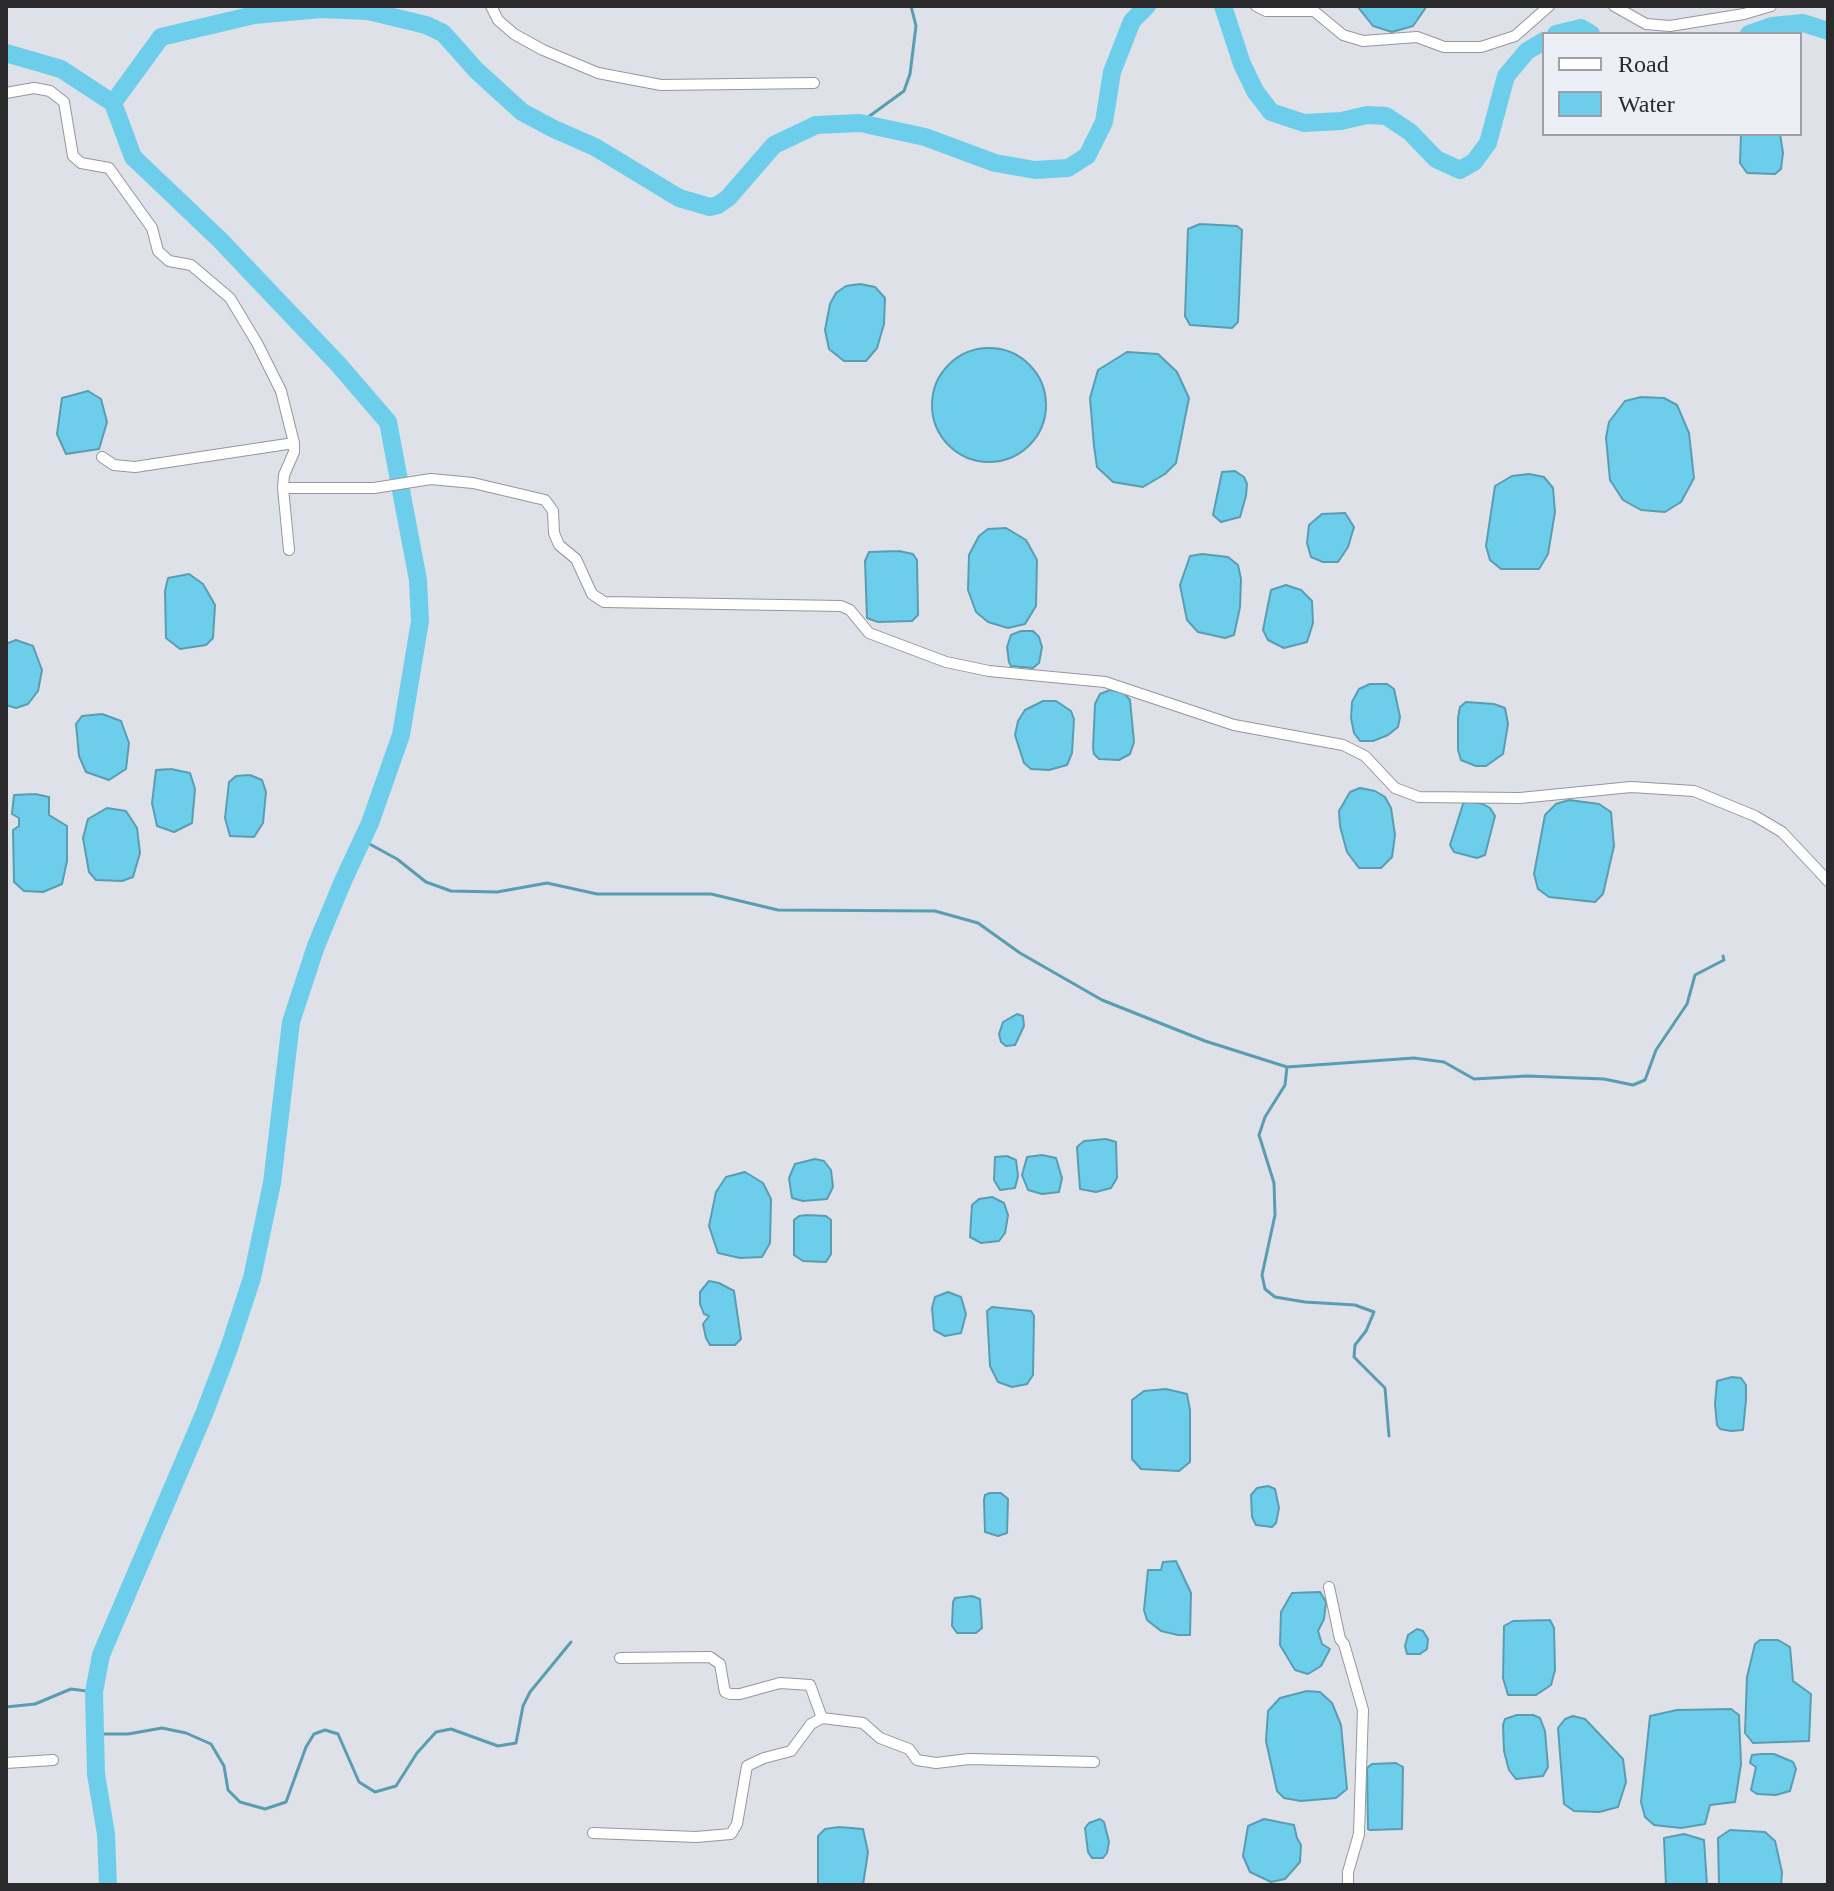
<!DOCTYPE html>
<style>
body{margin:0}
#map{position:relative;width:1834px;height:1891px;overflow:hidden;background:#dfe1e8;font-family:Georgia,serif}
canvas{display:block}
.frame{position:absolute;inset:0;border:8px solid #2a2a2d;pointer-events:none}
.legend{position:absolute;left:1542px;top:32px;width:260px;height:104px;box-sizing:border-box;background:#eceff5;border:2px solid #9ea0a5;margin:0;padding:10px 14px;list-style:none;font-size:24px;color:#2a2a2d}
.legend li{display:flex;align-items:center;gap:16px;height:40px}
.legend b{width:40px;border:2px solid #9ea0a5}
</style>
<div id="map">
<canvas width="1834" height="1891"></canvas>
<div class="frame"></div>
<ul class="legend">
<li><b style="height:10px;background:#fff"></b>Road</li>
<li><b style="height:22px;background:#6dceeb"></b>Water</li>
</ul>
</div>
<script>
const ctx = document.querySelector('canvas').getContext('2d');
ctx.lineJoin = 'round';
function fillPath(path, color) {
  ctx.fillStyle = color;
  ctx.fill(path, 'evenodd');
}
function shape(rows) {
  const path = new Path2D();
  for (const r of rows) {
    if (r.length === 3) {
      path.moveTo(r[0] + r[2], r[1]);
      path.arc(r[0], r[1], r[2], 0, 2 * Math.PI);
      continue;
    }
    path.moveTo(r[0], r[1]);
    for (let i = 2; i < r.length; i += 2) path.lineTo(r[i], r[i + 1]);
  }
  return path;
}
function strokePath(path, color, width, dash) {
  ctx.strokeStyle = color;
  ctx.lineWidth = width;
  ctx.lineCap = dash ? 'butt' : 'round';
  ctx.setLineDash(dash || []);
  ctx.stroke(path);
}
const water = shape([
 [1357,6,1427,6,1413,26,1392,32,1373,26,1357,6],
 [1741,134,1780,134,1783,153,1781,169,1775,174,1747,173,1740,163,1741,134],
 [1200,224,1237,226,1242,230,1238,322,1232,328,1190,325,1185,316,1188,229,1200,224],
 [860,284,875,287,885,298,884,324,877,348,866,361,844,361,829,349,825,330,830,304,836,293,846,286,860,284],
 [989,405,57],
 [1127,352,1158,354,1177,372,1189,398,1176,463,1165,474,1143,487,1113,482,1097,467,1094,446,1090,398,1098,370,1127,352],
 [88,391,101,399,107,422,99,449,66,454,57,434,62,398,88,391],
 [1641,397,1664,398,1677,405,1689,433,1694,478,1681,502,1665,512,1641,510,1623,500,1610,480,1606,438,1609,422,1625,401,1641,397],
 [1235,471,1244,477,1247,484,1246,496,1240,517,1221,522,1213,515,1222,472,1235,471],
 [1529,474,1544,477,1553,488,1555,512,1548,554,1539,569,1501,569,1490,560,1486,546,1495,486,1512,476,1529,474],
 [1345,513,1354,527,1348,547,1338,562,1323,562,1311,557,1307,543,1309,525,1322,514,1345,513],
 [1006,528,1026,540,1037,560,1036,606,1025,624,1008,628,988,622,976,612,968,590,969,555,979,536,988,529,1006,528],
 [899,551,913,554,917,560,918,615,912,621,878,622,867,618,865,561,869,552,899,551],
 [1202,554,1228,557,1238,565,1241,579,1240,607,1234,635,1225,638,1198,632,1187,620,1180,585,1190,556,1202,554],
 [189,574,203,584,215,605,213,638,206,645,180,649,166,638,165,591,168,578,189,574],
 [1286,585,1301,590,1312,601,1313,623,1307,642,1284,648,1268,640,1263,630,1271,590,1286,585],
 [1021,631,1033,631,1039,637,1042,647,1039,663,1033,668,1011,666,1009,662,1007,647,1011,635,1021,631],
 [16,640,33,646,42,670,38,691,28,704,16,708,6,705,6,644,16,640],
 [1370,684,1387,684,1394,689,1400,717,1398,727,1388,735,1373,741,1360,741,1354,733,1351,718,1352,702,1359,689,1370,684],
 [1110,690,1124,693,1130,700,1134,742,1130,754,1119,760,1099,759,1094,754,1093,748,1095,704,1100,694,1110,690],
 [1043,701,1056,701,1071,711,1074,719,1072,753,1067,765,1049,770,1031,769,1024,763,1015,735,1018,721,1025,710,1043,701],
 [1466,702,1494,704,1505,708,1508,724,1503,754,1486,766,1476,766,1461,760,1458,750,1458,718,1460,707,1466,702],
 [102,714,121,721,129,743,126,769,109,780,86,772,79,756,76,724,82,716,102,714],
 [171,769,190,773,195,789,192,823,174,832,157,826,152,803,156,770,171,769],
 [250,775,262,780,266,792,263,823,254,837,230,836,225,818,229,782,236,776,250,775],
 [1360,788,1375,791,1385,797,1391,808,1395,835,1392,857,1381,868,1359,868,1347,852,1340,826,1339,811,1350,792,1360,788],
 [35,794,49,797,49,815,67,826,67,861,62,884,43,892,24,891,14,882,13,830,19,826,19,818,12,814,14,795,35,794],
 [1569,800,1599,804,1611,812,1614,846,1603,894,1595,902,1549,897,1538,889,1534,874,1545,815,1556,804,1569,800],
 [1467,801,1483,804,1490,808,1495,816,1485,855,1477,858,1454,852,1450,845,1463,804,1467,801],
 [107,808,126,811,137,828,140,853,133,877,122,881,96,880,89,872,83,838,88,819,107,808],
 [1017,1014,1023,1016,1024,1026,1015,1045,1006,1046,1001,1042,999,1034,1003,1022,1017,1014],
 [1106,1139,1116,1142,1117,1178,1111,1188,1096,1192,1080,1189,1077,1147,1084,1141,1106,1139],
 [1042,1155,1056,1158,1062,1178,1059,1192,1042,1194,1028,1190,1022,1175,1027,1157,1042,1155],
 [1007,1156,1016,1160,1018,1176,1015,1188,1000,1190,994,1180,995,1157,1007,1156],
 [815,1159,824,1161,831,1170,833,1187,827,1199,803,1201,792,1198,789,1178,795,1164,815,1159],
 [745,1172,763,1183,771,1199,770,1243,762,1257,740,1258,718,1253,709,1226,716,1192,726,1177,745,1172],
 [992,1197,1004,1203,1008,1215,1005,1233,999,1241,981,1243,970,1237,972,1205,979,1199,992,1197],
 [807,1215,826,1216,831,1220,831,1254,826,1262,803,1261,794,1255,794,1220,799,1216,807,1215],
 [709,1281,719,1283,734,1291,741,1339,735,1345,710,1345,706,1338,703,1324,709,1316,704,1314,700,1304,700,1292,709,1281],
 [948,1292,961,1297,966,1314,961,1333,945,1336,934,1330,932,1308,935,1297,948,1292],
 [992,1307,1031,1311,1034,1316,1033,1375,1027,1384,1012,1387,998,1382,990,1366,987,1311,992,1307],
 [1732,1377,1741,1378,1746,1385,1746,1400,1743,1430,1731,1431,1720,1429,1717,1425,1715,1404,1717,1381,1732,1377],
 [1166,1389,1187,1394,1190,1410,1190,1462,1179,1471,1141,1469,1132,1459,1132,1400,1144,1391,1166,1389],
 [1268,1486,1275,1489,1279,1508,1276,1523,1272,1527,1256,1525,1252,1517,1251,1495,1257,1488,1268,1486],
 [990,1493,1001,1493,1008,1499,1007,1533,998,1536,985,1532,984,1500,985,1495,990,1493],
 [1176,1561,1191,1593,1190,1635,1178,1635,1161,1631,1147,1620,1144,1610,1148,1570,1161,1570,1163,1562,1176,1561],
 [1320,1592,1326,1602,1324,1619,1318,1631,1322,1644,1330,1649,1321,1666,1308,1674,1295,1670,1280,1645,1281,1612,1292,1593,1320,1592],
 [972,1596,980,1599,982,1628,976,1633,957,1633,952,1626,953,1602,955,1598,972,1596],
 [1550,1620,1554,1628,1555,1670,1551,1685,1536,1695,1508,1695,1503,1678,1504,1626,1513,1621,1550,1620],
 [1417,1629,1423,1631,1428,1639,1427,1649,1420,1654,1407,1654,1405,1646,1408,1635,1417,1629],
 [1760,1640,1778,1640,1790,1647,1793,1681,1811,1694,1809,1741,1753,1743,1745,1733,1747,1677,1755,1644,1760,1640],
 [1307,1691,1320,1692,1332,1703,1341,1725,1347,1789,1336,1798,1301,1801,1284,1798,1277,1791,1266,1741,1268,1711,1280,1698,1307,1691],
 [1731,1709,1739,1715,1741,1764,1735,1802,1710,1805,1705,1824,1681,1828,1654,1825,1645,1817,1641,1802,1650,1716,1677,1710,1731,1709],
 [1517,1715,1533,1715,1540,1718,1545,1731,1548,1767,1543,1776,1516,1779,1509,1770,1504,1751,1503,1725,1505,1719,1517,1715],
 [1573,1716,1585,1719,1623,1759,1626,1782,1618,1807,1599,1812,1574,1811,1564,1804,1558,1728,1565,1719,1573,1716],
 [1761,1754,1774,1754,1793,1762,1796,1769,1790,1791,1776,1795,1757,1794,1751,1790,1756,1767,1750,1763,1752,1755,1761,1754],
 [1396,1763,1403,1767,1402,1829,1370,1830,1368,1829,1367,1768,1372,1764,1396,1763],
 [1100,1819,1104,1822,1109,1842,1107,1853,1103,1858,1092,1858,1088,1852,1085,1828,1089,1823,1100,1819],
 [1264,1819,1294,1825,1297,1838,1301,1845,1300,1862,1285,1879,1271,1882,1250,1872,1243,1856,1248,1826,1264,1819],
 [839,1827,863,1829,868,1852,863,1885,818,1885,818,1836,825,1829,839,1827],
 [1730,1830,1765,1832,1775,1841,1782,1872,1781,1885,1719,1885,1718,1838,1730,1830],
 [1684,1834,1704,1840,1707,1885,1666,1885,1664,1838,1684,1834]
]);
fillPath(water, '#6dceeb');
strokePath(water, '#599db2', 2);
strokePath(shape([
 [860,123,904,91,910,74,916,26,911,6],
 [364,841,397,859,426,882,451,891,497,892,547,883,597,894,711,894,778,910,935,911,978,923,1020,953,1102,1000,1205,1041,1287,1067,1414,1058,1444,1062,1474,1079,1527,1076,1604,1079,1633,1085,1645,1080,1656,1050,1687,1004,1695,975,1724,960,1723,956],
 [1287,1067,1285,1085,1265,1117,1259,1135,1274,1183,1275,1215,1262,1275,1265,1289,1275,1297,1305,1302,1355,1305,1374,1312,1366,1331,1355,1345,1354,1357,1385,1388,1389,1436],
 [6,1707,35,1704,71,1689,94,1692],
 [95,1734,128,1734,162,1728,186,1733,211,1744,224,1766,228,1790,240,1802,265,1809,286,1802,306,1747,314,1734,325,1730,338,1734,359,1782,375,1792,396,1786,417,1753,436,1732,451,1729,498,1746,516,1743,523,1706,530,1692,571,1642]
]), '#599db2', 3);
strokePath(shape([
 [1223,6,1242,64,1255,91,1271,112,1304,123,1341,121,1367,115,1386,116,1410,132,1436,159,1460,170,1474,162,1488,143,1506,76,1527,51,1544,41],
 [1556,34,1581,28,1591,34],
 [1749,34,1772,26,1803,23,1828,31],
 [6,53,61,69,113,103,133,157,220,240,338,364,388,422,418,580,420,621,401,735,370,823,343,881,316,946,291,1022,272,1183,252,1278,229,1348,204,1414,101,1655,94,1692,96,1774,106,1834,108,1885],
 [113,103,161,37,254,15,322,9,368,11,426,25,443,33,476,70,522,112,554,129,595,147,679,198,710,207,718,205,728,198,774,145,816,125,860,123,925,137,995,163,1035,170,1068,168,1087,156,1104,122,1112,72,1132,21,1147,6]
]), '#6dceeb', 18);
const minor = shape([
 [491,6,498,20,514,34,543,50,598,73,661,85,814,83],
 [1256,6,1266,11,1314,11,1343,35,1363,41,1417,37,1444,47,1481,47,1515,36,1549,6],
 [1614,6,1646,24,1670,26,1744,14,1771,6],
 [6,93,34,88,50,91,64,102,73,156,81,163,109,168,152,228,158,251,169,261,191,265,230,298,257,343,281,391,294,443,294,452,284,475,283,488,289,550],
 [102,457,114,465,135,467,294,443],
 [283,488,374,488,431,479,473,483,545,500,553,511,554,533,559,545,576,559,592,594,604,602,841,606,850,610,869,633,946,662,989,671,1105,682,1234,725,1343,745,1365,756,1395,788,1419,797,1520,798,1631,787,1694,791,1755,816,1782,832,1828,881],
 [1329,1587,1340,1639,1344,1644,1363,1710,1359,1834,1348,1872,1348,1885],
 [620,1658,710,1657,720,1664,724,1687,725,1692,730,1694,740,1694,780,1683,810,1685,822,1718],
 [6,1763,53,1760],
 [593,1833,696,1837,731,1834,737,1824,747,1766,764,1758,791,1751,811,1724,822,1718,863,1723,880,1738,909,1749,917,1760,936,1763,969,1759,1094,1762]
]);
strokePath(minor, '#95979d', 12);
strokePath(minor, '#fff', 10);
</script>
